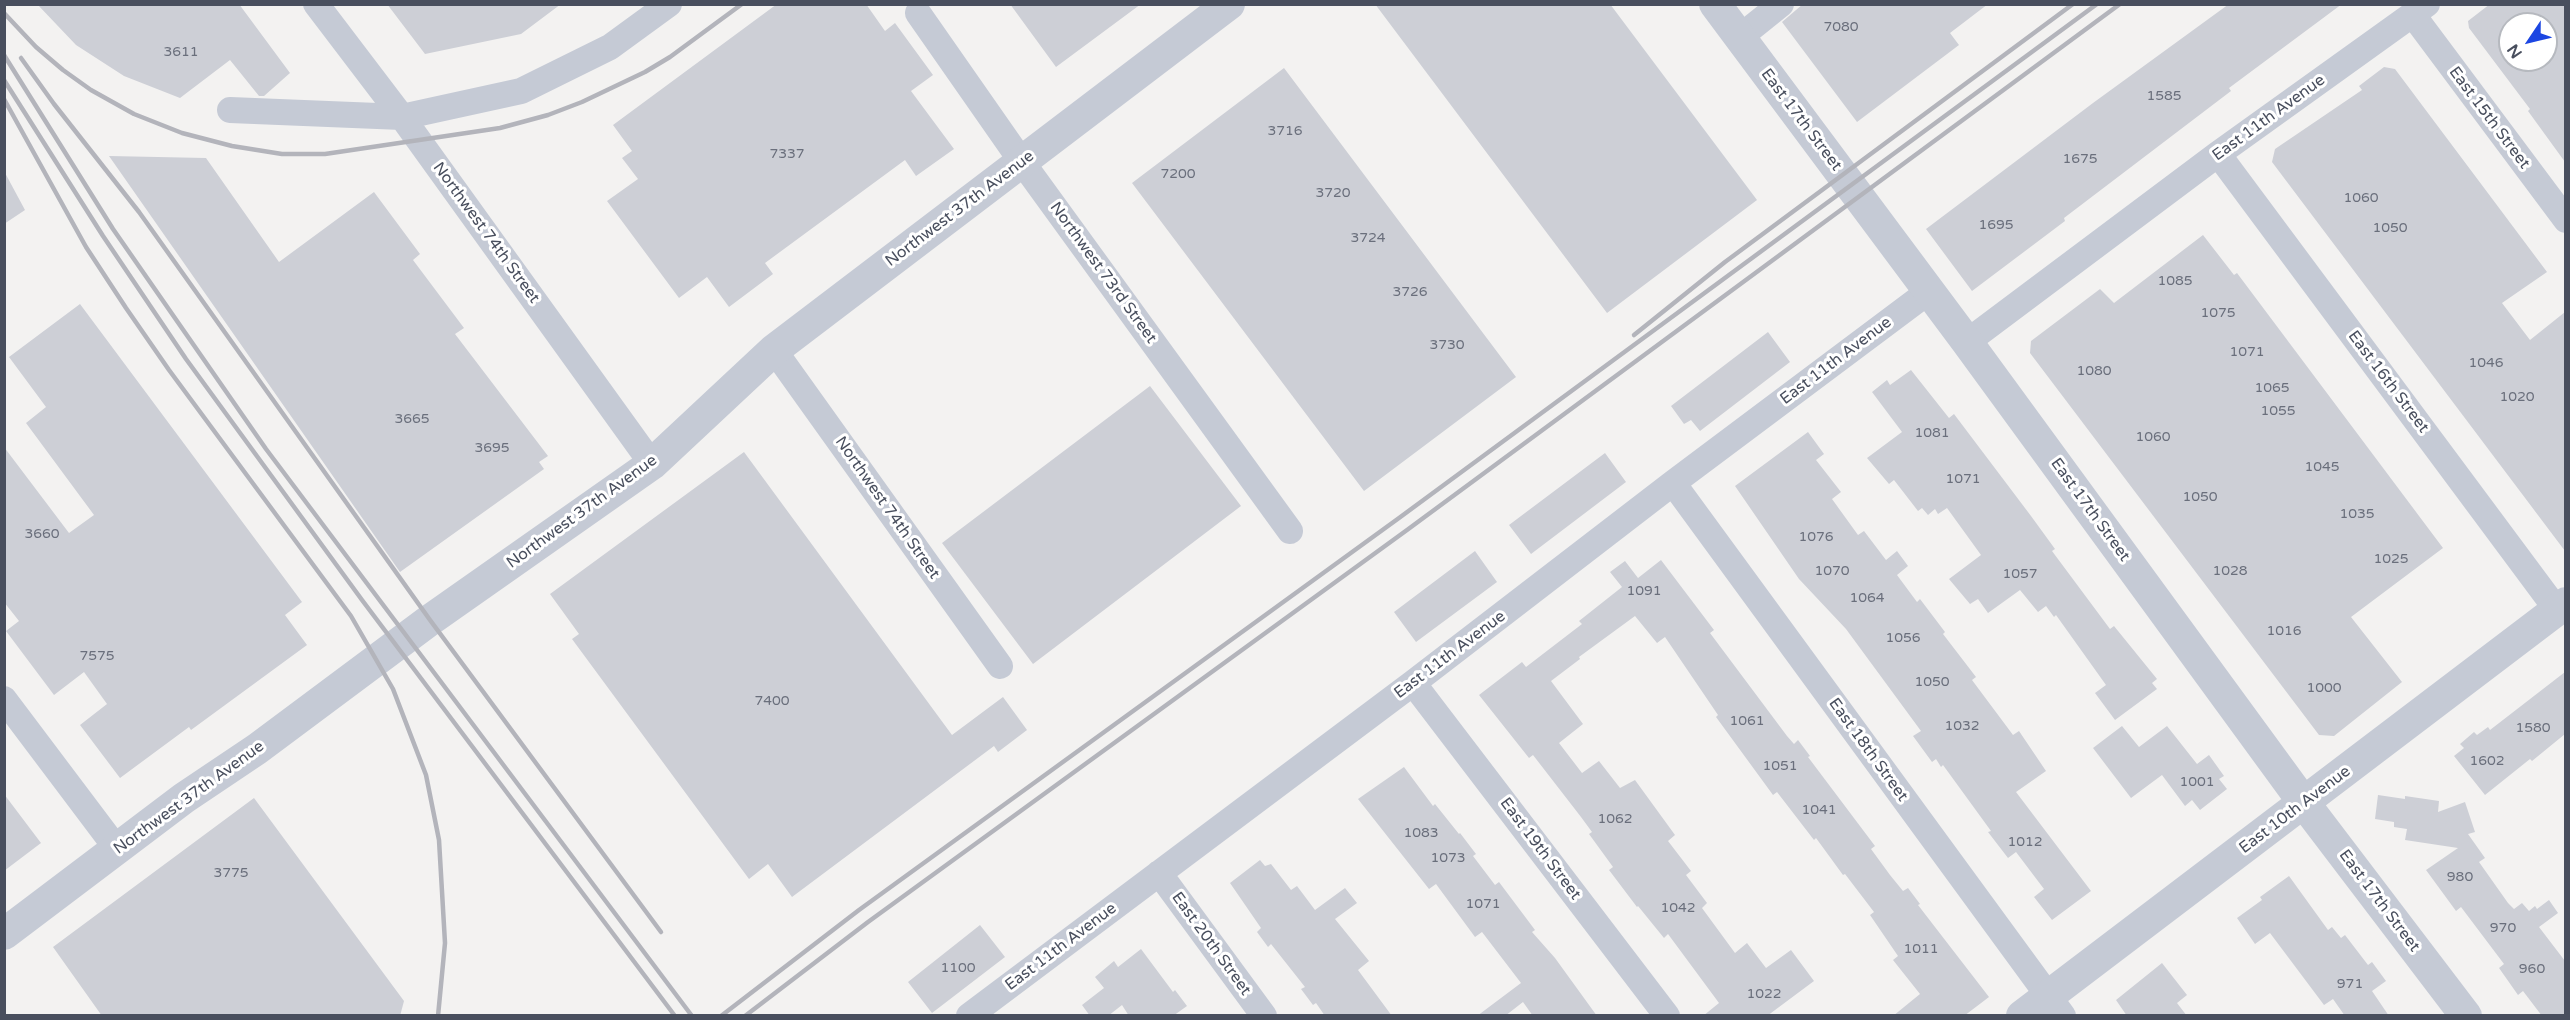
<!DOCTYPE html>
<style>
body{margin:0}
#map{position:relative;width:2570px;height:1020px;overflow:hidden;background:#f3f2f1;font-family:"Varela Round",sans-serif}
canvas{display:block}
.frame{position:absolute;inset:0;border:6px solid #494f5e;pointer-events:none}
.north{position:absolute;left:2498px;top:12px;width:60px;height:60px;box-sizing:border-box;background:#fff;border:2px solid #b6b9bf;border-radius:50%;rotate:235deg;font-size:16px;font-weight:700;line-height:24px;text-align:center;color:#494f5e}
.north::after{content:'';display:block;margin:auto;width:21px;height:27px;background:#1c46e2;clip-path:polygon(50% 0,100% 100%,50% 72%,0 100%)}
</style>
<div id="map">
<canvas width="2570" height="1020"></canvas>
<div class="frame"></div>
<div class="north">N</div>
</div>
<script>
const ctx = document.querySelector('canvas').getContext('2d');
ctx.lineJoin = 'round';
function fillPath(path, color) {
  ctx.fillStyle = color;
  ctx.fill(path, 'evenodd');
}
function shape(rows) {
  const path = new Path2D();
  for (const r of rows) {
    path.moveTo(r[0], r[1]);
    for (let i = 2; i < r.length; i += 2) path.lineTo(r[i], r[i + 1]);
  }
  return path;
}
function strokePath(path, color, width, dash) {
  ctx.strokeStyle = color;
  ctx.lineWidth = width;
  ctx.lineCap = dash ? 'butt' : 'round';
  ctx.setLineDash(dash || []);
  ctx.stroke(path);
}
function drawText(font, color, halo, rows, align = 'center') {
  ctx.font = font + ' "Varela Round",sans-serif';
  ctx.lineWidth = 6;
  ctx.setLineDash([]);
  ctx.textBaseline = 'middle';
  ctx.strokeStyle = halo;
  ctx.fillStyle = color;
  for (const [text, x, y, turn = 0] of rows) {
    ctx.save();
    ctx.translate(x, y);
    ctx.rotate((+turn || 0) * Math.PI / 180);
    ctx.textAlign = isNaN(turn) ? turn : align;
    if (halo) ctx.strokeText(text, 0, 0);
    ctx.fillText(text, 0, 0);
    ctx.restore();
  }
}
fillPath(shape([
 [37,4,239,4,290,73,264,96,259,96,230,60,180,98,124,76,76,45],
 [387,4,561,4,521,34,425,54],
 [777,4,866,4,885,31,895,23,933,75,911,91,954,149,916,176,905,160,765,263,773,274,729,307,707,277,679,298,607,201,638,179,622,158,632,151,613,125],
 [1010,4,1141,4,1056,67],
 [1375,4,1610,4,1757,200,1607,313],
 [1803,4,1988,4,1950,33,1959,45,1857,122,1782,22],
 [2229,4,2342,4,2229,88,2231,91,2064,218,2065,221,1972,291,1926,229,2093,103],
 [2490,4,2565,4,2565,162,2528,111,2530,109,2469,28,2468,21],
 [2510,24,2546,24,2546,60,2510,60],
 [2384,67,2395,69,2547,272,2502,303,2530,340,2565,312,2565,551,2272,162,2275,149,2362,90,2359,86],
 [1284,68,1516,377,1364,491,1132,183],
 [109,156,206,158,279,262,374,192,420,254,413,260,464,328,455,334,548,456,539,462,544,469,400,572],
 [4,171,25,210,4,224],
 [2203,235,2234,275,2237,273,2443,548,2351,617,2402,682,2334,736,2319,735,2030,353,2031,341,2100,289,2114,303],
 [80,304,302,602,285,615,307,645,191,730,189,727,120,778,80,725,107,704,84,672,54,695,6,631,19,621,4,602,4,447,69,533,94,515,26,423,46,407,9,357],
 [1768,332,1790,362,1700,431,1691,420,1684,424,1671,406],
 [1911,370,1949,418,1954,414,2031,516,2055,549,2052,551,2110,629,2114,626,2157,679,2152,683,2157,689,2115,720,2095,693,2106,685,2056,615,2054,617,2046,606,2038,612,2020,590,1988,613,1978,599,1970,604,1949,579,1981,555,1947,508,1938,514,1935,509,1928,515,1922,508,1918,511,1894,480,1889,484,1867,458,1902,432,1872,392,1887,380,1890,385],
 [1150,386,1241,506,1033,664,942,543],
 [1808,432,1824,454,1816,460,1841,492,1832,499,1858,535,1864,531,1886,560,1897,551,1908,566,1897,575,1917,602,1920,599,1945,632,1943,634,1976,677,1972,680,2013,735,2019,731,2046,771,2016,792,2091,891,2052,920,2034,897,2044,889,2016,852,2008,858,1988,832,1991,831,1943,765,1941,767,1936,759,1932,762,1913,736,1921,731,1846,629,1799,579,1735,486],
 [744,452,952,735,1003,697,1027,730,998,752,994,746,792,897,768,864,749,879,572,639,579,634,550,594],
 [1605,453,1626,482,1531,554,1509,525],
 [1475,551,1497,582,1416,642,1394,612],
 [1661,560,1714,630,1710,633,1787,736,1794,744,1798,740,1810,756,1808,757,1875,846,1871,849,1890,875,1903,891,1908,888,1920,904,1918,905,1989,997,1964,1016,1893,1016,1920,994,1893,960,1898,956,1870,915,1874,912,1845,874,1843,875,1816,838,1814,840,1777,792,1773,795,1716,717,1718,715,1665,637,1657,643,1635,616,1579,657,1580,659,1551,681,1583,724,1559,743,1582,773,1599,761,1620,788,1635,780,1675,835,1668,841,1691,871,1686,875,1707,903,1702,908,1735,953,1747,943,1766,968,1791,950,1814,981,1767,1016,1703,1016,1719,1003,1668,934,1664,938,1638,906,1637,907,1609,870,1613,867,1589,834,1592,832,1581,817,1533,755,1529,758,1479,695,1522,662,1526,667,1582,624,1579,621,1622,587,1610,572,1625,561,1638,578],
 [2565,672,2565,734,2532,761,2530,759,2485,795,2454,756,2464,748,2460,744,2474,732,2477,735,2488,727,2490,730],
 [2122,726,2139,747,2167,726,2197,764,2209,755,2224,776,2219,779,2227,789,2200,810,2192,800,2185,806,2162,775,2131,798,2093,748],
 [1404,767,1433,806,1435,804,1459,834,1460,833,1476,854,1473,856,1495,885,1499,882,1535,930,1532,932,1555,958,1597,1016,1533,1016,1523,1002,1505,1016,1477,1016,1521,983,1482,932,1475,937,1436,884,1429,889,1358,799],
 [4,794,41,843,4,871],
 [2378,795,2405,799,2405,796,2439,801,2438,812,2465,802,2475,832,2468,834,2485,858,2479,862,2508,903,2514,909,2522,903,2529,911,2535,906,2537,909,2549,900,2558,913,2539,927,2565,961,2565,1016,2542,1016,2523,991,2518,995,2499,968,2504,964,2461,907,2456,911,2426,870,2458,848,2405,840,2407,829,2394,827,2394,822,2375,819],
 [254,798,404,1001,400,1016,102,1016,53,947],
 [1260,860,1265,866,1271,864,1291,890,1297,886,1315,910,1345,888,1357,903,1335,919,1369,961,1358,970,1392,1016,1325,1016,1316,1003,1313,1005,1301,989,1305,987,1271,944,1268,947,1257,932,1261,928,1230,883],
 [2289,876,2328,930,2332,927,2341,938,2345,935,2368,965,2372,962,2386,981,2372,991,2389,1016,2345,1016,2333,999,2324,1005,2270,933,2255,944,2237,918,2262,900,2260,897],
 [980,925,1005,957,932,1013,908,982],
 [1141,949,1173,992,1175,990,1187,1006,1173,1016,1129,1016,1122,1005,1108,1016,1090,1016,1082,1005,1104,988,1095,977,1114,961,1118,967],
 [2162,963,2187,995,2177,1003,2187,1016,2127,1016,2116,1000]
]), '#cdcfd6');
strokePath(shape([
 [316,4,402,117,652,464],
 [918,13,1022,162,1290,531],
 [2413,15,2566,220],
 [1740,37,1781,4],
 [230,110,402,117,521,91,610,47,669,4],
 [2218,154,2557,610],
 [1967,342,2218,154,2427,4],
 [774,350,1000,666],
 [1673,483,2063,1016],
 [1413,683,1667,1016],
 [4,699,117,849],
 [1159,873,1264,1016],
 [969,1016,1413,683,1673,483,1928,292]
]), '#c5cad5', 26);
strokePath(shape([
 [1715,4,1967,342,2304,803,2466,1016],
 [4,934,184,798,257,749,430,620,652,464,774,350,1229,4],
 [2022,1016,2566,603]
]), '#c5cad5', 32);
strokePath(shape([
 [4,13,36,47,63,70,91,90,134,114,182,133,232,146,282,154,325,154,500,128,548,115,582,102,645,72,670,57,742,4],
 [4,55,113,229,266,449,692,1016],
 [21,58,54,104,139,212,430,620,661,932],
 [4,80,103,236,186,359,362,600,675,1016],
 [4,99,86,247,126,308,169,370,351,616,393,689,426,775,439,840,445,943,438,1016],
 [1634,335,1725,262,2073,4],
 [721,1016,859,910,1399,518,2097,4],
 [745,1016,868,922,1407,530,2120,4]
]), '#b3b4bb', 4.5);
drawText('14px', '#6a6f7c', null, [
 ["7080",1841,27],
 ["3611",181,52],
 ["1585",2164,96],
 ["3716",1285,131],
 ["7337",787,154],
 ["1675",2080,159],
 ["7200",1178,174],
 ["3720",1333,193],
 ["1060",2361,198],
 ["1695",1996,225],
 ["1050",2390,228],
 ["3724",1368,238],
 ["1085",2175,281],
 ["3726",1410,292],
 ["1075",2218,313],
 ["3730",1447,345],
 ["1071",2247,352],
 ["1046",2486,363],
 ["1080",2094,371],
 ["1065",2272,388],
 ["1020",2517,397],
 ["1055",2278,411],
 ["3665",412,419],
 ["1081",1932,433],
 ["1060",2153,437],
 ["3695",492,448],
 ["1045",2322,467],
 ["1071",1963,479],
 ["1050",2200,497],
 ["1035",2357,514],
 ["3660",42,534],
 ["1076",1816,537],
 ["1025",2391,559],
 ["1070",1832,571],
 ["1028",2230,571],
 ["1057",2020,574],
 ["1091",1644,591],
 ["1064",1867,598],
 ["1016",2284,631],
 ["1056",1903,638],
 ["7575",97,656],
 ["1050",1932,682],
 ["1000",2324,688],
 ["7400",772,701],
 ["1061",1747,721],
 ["1032",1962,726],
 ["1580",2533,728],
 ["1602",2487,761],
 ["1051",1780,766],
 ["1001",2197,782],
 ["1041",1819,810],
 ["1062",1615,819],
 ["1083",1421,833],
 ["1012",2025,842],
 ["1073",1448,858],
 ["3775",231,873],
 ["980",2460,877],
 ["1071",1483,904],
 ["1042",1678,908],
 ["970",2503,928],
 ["1011",1921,949],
 ["1100",958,968],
 ["960",2532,969],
 ["971",2350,984],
 ["1022",1764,994]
]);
drawText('16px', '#494f5e', '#fff', [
 ["East 11th Avenue",2269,118,-36],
 ["East 15th Street",2489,118,53],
 ["East 17th Street",1801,120,53],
 ["Northwest 37th Avenue",960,209,-37],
 ["Northwest 74th Street",486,233,54],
 ["Northwest 73rd Street",1103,273,54],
 ["East 11th Avenue",1836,361,-37],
 ["East 16th Street",2388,382,53],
 ["Northwest 74th Street",887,508,55],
 ["East 17th Street",2090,510,54],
 ["Northwest 37th Avenue",582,512,-36],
 ["East 11th Avenue",1450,655,-37],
 ["East 18th Street",1868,750,54],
 ["Northwest 37th Avenue",189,798,-36],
 ["East 10th Avenue",2295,810,-37],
 ["East 19th Street",1540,849,53],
 ["East 17th Street",2379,901,53],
 ["East 20th Street",1211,944,54],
 ["East 11th Avenue",1061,947,-37]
]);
</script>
